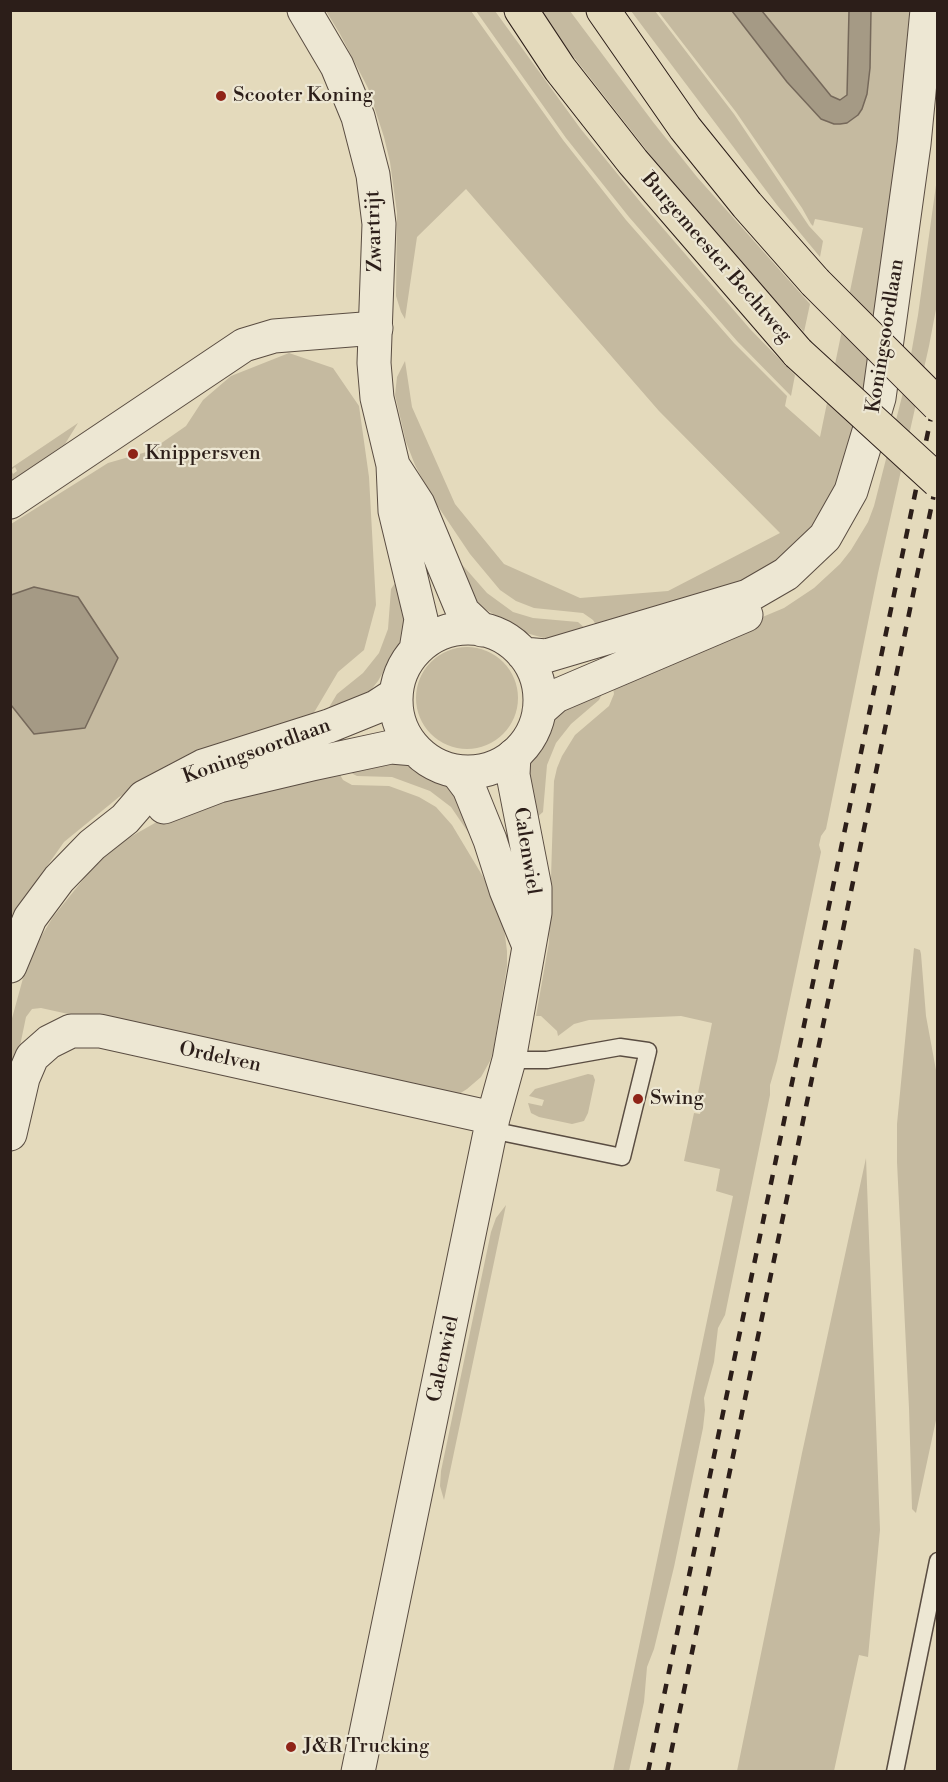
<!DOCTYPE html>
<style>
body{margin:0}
#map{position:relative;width:948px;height:1782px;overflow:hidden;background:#e4dabc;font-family:"Libre Bodoni",serif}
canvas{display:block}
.frame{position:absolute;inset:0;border:12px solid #2c1e19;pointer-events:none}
</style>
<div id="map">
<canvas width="948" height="1782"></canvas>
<div class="frame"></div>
</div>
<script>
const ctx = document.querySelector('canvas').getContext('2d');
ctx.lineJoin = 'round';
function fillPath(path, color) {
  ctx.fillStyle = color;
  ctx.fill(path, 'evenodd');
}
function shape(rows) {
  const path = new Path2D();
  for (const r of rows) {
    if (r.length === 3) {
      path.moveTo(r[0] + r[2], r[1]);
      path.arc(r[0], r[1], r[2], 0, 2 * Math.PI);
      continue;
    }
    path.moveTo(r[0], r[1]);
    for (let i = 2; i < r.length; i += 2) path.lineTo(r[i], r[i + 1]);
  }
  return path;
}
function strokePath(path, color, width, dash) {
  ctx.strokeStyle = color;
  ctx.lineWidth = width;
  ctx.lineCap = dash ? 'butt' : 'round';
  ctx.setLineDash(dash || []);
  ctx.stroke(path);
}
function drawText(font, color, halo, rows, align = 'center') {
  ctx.font = font + ' "Libre Bodoni",serif';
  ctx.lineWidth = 4.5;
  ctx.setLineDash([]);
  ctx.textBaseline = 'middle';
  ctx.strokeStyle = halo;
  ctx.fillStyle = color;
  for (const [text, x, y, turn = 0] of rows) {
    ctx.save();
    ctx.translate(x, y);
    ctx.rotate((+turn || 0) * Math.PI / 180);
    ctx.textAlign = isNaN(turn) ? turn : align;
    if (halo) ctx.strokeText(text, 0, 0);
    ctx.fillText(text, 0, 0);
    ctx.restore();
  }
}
fillPath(shape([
 [326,11,471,11,563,140,626,220,734,343,787,396,785,406,820,437,863,228,815,219,813,226,811,224,802,208,736,112,658,11,732,11,787,82,827,122,834,124,853,119,862,109,870,68,871,11,917,11,883,298,846,470,817,531,753,580,596,625,593,620,583,613,534,608,516,601,500,590,470,554,433,499,415,465,406,442,395,395,397,377,405,361,412,407,455,504,504,564,580,598,668,591,780,533,659,411,466,189,417,237,405,319,401,312,396,296,397,213,390,162,384,137,368,88,340,34],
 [476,11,495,11,580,128,642,204,750,329,795,375,791,396,737,341,629,217,566,138],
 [541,11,570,11,653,122,697,177,810,304,804,332,746,268,655,161,569,51],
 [631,11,655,11,734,114,809,226,823,241,820,257,777,205],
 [762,11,849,11,847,95,845,97,840,100,831,96],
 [937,178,937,304,929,346,878,573,826,829,821,836,819,845,821,852,777,1061,770,1085,770,1095,725,1315,718,1328,714,1362,704,1398,705,1410,703,1428,674,1567,654,1649,647,1667,644,1702,629,1771,613,1771,733,1196,716,1191,720,1169,684,1161,694,1113,700,1114,704,1095,698,1093,712,1023,681,1016,589,1020,574,1024,558,1036,557,1031,541,1016,536,1016,549,942,554,781,557,768,562,756,575,735,609,706,614,694,612,680,784,608,814,588,840,564,851,550,868,522,874,506,907,377,918,315],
 [289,353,333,368,359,406,369,477,376,605,364,650,338,672,309,721,197,755,119,797,64,842,11,917,11,705,34,734,34,587,11,595,11,524,108,463,150,451,186,426,203,400,231,376],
 [78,423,65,444,10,482,11,470,13,474,17,471,15,467,11,470,11,468],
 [458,560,487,593,513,612,533,618,578,622,586,629,551,640,526,633,478,605],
 [397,580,407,599,403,638,398,646,378,681,367,695,328,709,337,694,363,673,379,653,388,629,391,589],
 [467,698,51],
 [604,690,599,700,571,724,556,743,547,765,543,812,536,818,528,766,532,758,557,713],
 [369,758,405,762,451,789,458,795,470,835,451,807,430,791,392,777,357,776,349,772],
 [338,771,343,780,352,785,389,786,419,797,436,807,452,825,491,890,503,920,507,951,507,966,493,1052,490,1061,481,1077,467,1089,459,1094,440,1096,41,1008,32,1009,26,1017,11,1089,11,1022,25,971,42,935,53,917,94,866,125,840,176,811],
 [914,948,920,950,921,954,926,1016,938,1081,938,1411,916,1513,912,1509,909,1408,897,1162,897,1124],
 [588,1074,593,1075,595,1080,588,1113,584,1121,572,1124,539,1117,531,1113,528,1103,542,1106,544,1100,529,1096,535,1089],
 [866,1158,880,1530,868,1657,859,1655,834,1771,737,1771,802,1453],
 [506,1205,444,1500,440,1486,441,1471,491,1232,496,1218]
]), '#c5baa0');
const water = shape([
 [732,11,762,11,831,96,840,100,847,95,849,11,871,11,870,68,867,94,862,109,858,115,847,123,840,124,834,124,821,119,787,82,732,11],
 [34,587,78,597,118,658,85,728,34,734,11,705,11,595,34,587]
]);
fillPath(water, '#a59a85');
strokePath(water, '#75685a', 1.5);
const service = shape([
 [491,1130,622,1157,648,1051,620,1047,547,1060,509,1060],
 [895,1772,938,1561]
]);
const minor = shape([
 [10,502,244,345,274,336,376,328],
 [457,772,469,788,490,840,506,890,529,946],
 [10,1134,23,1078,32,1057,49,1042,71,1031,100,1031,493,1118],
 [358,1772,493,1118,509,1060,535,913,535,888,513,775,514,755]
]);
const tertiary = shape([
 [304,10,337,66,358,117,373,175,379,224,374,363,377,398,393,465,395,511,421,619,416,650],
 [394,467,418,504,463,612,482,630],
 [468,700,72],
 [523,654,546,656,748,596,786,574,825,537,851,491,879,398,914,144,927,10],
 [539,711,556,696,746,615],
 [164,807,219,786,312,764,391,747,415,749],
 [10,966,30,918,59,879,92,845,125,819,144,797,203,766,329,726,376,707,396,694]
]);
const primary = shape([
 [521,10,560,69,633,162,798,353],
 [603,10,685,128,747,205,815,282]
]);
strokePath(service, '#5a4d42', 19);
strokePath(minor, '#5a4d42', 35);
strokePath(tertiary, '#5a4d42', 35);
strokePath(primary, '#2c1e19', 35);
strokePath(service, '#ede7d3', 16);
strokePath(minor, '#ede7d3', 33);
strokePath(tertiary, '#ede7d3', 33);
strokePath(primary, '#e4dabc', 33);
strokePath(shape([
 [648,1772,938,384],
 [667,1772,938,475]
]), '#2c1e19', 4.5, [10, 10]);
const primaryBridge = shape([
 [815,282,938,405],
 [798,353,938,481]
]);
strokePath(primaryBridge, '#2c1e19', 35, []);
strokePath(primaryBridge, '#e4dabc', 33);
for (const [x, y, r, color] of [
 [221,96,6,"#8f2418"],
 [133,454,6,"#8f2418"],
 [638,1099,6,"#8f2418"],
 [291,1747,6,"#8f2418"]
]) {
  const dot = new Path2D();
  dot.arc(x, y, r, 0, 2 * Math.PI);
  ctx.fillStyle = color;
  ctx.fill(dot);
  strokePath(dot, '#ede7d3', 2);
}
drawText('20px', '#2c1e19', '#ede7d3', [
 ["Scooter Koning",233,96],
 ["Knippersven",145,454],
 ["Swing",650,1099],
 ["J&R Trucking",303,1747]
], 'left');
drawText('20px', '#2c1e19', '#ede7d3', [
 ["Zwartrijt",375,231,-92],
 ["Burgemeester Bechtweg",716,258,49],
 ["Koningsoordlaan",886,336,-81],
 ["Koningsoordlaan",257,752,-20],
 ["Calenwiel",526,851,81],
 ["Ordelven",220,1058,12],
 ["Calenwiel",444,1359,-78]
]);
</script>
